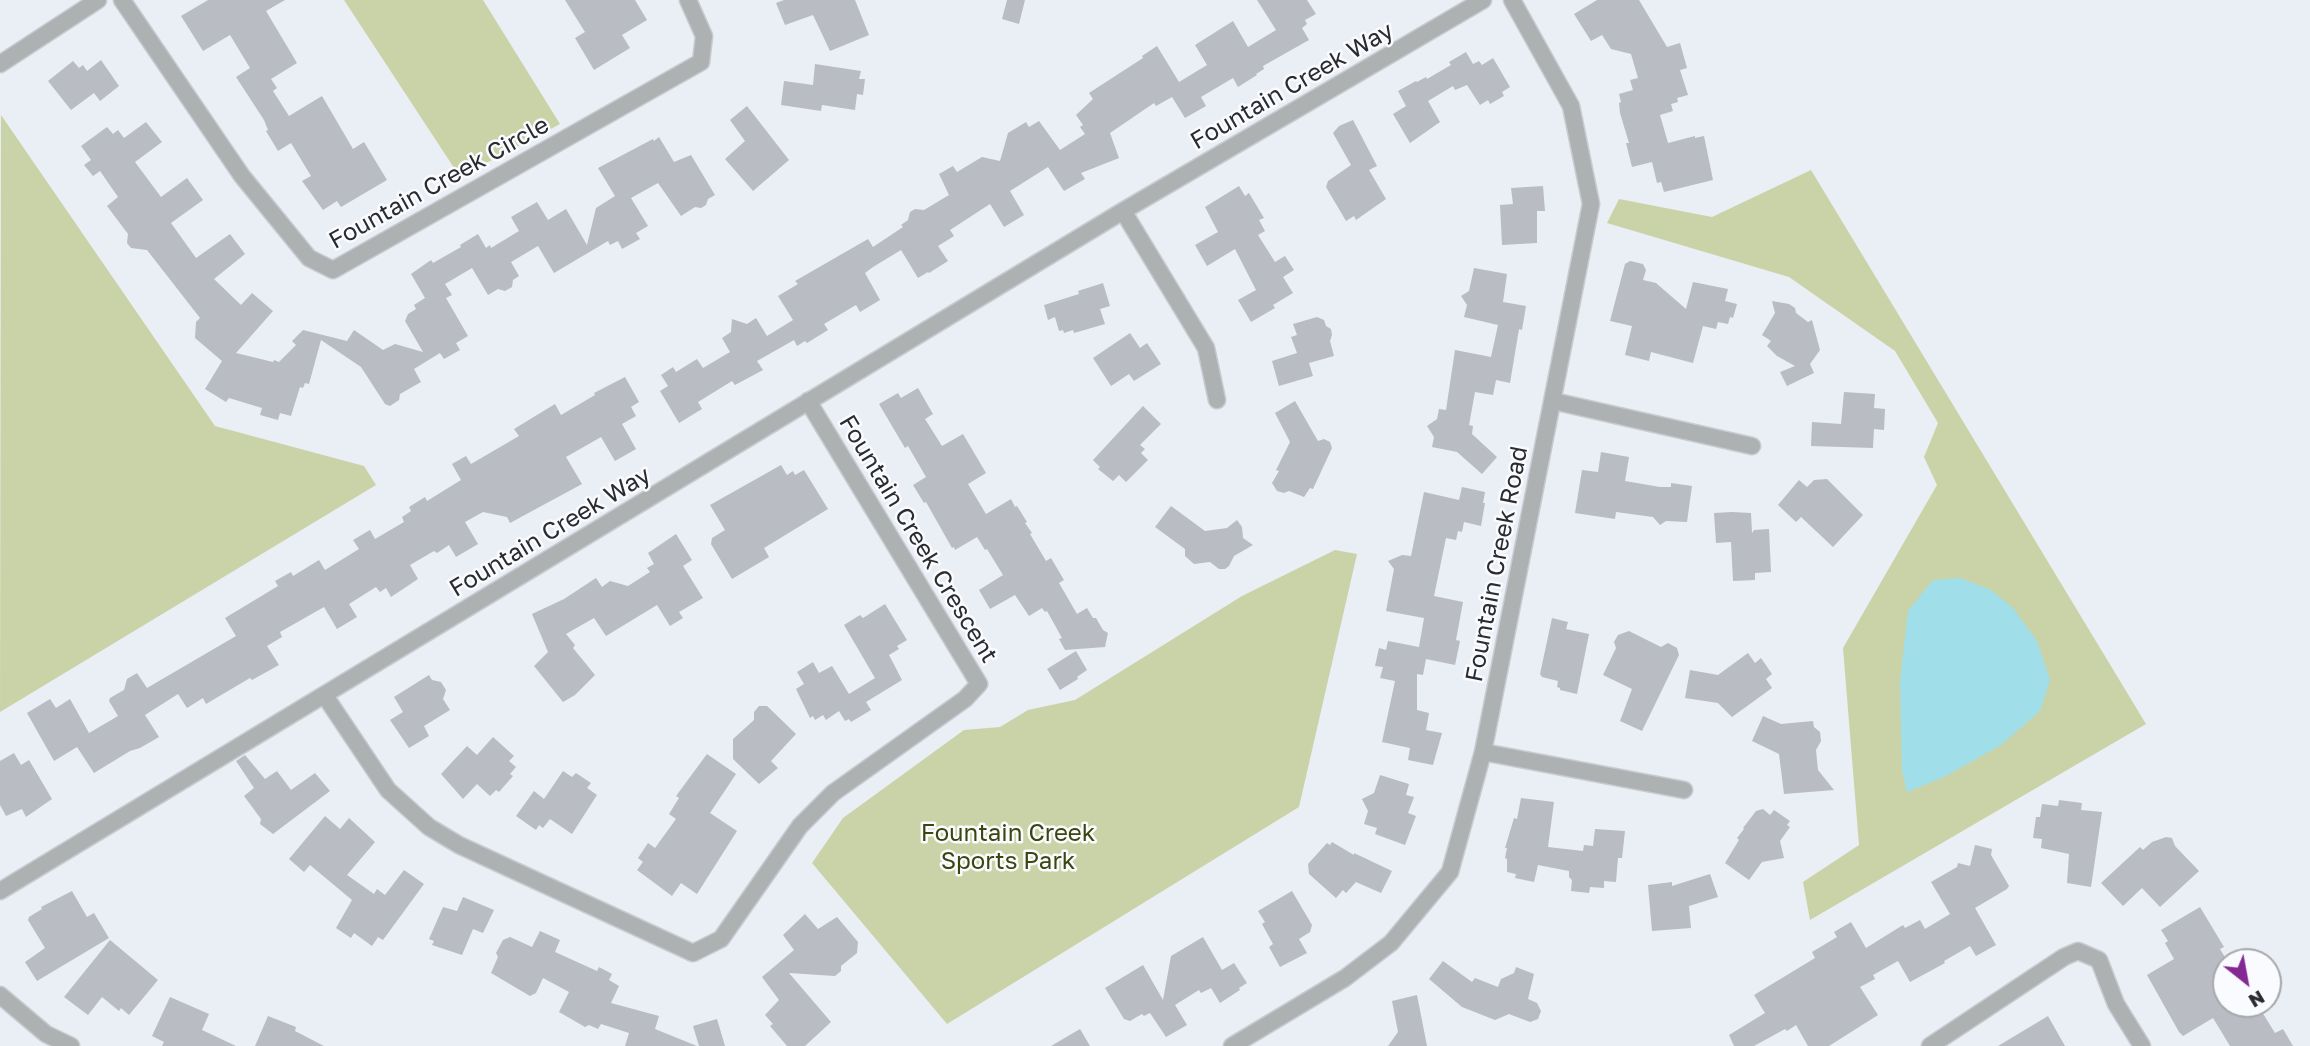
<!DOCTYPE html>
<style>
body{margin:0}
#map{position:relative;width:2310px;height:1046px;overflow:hidden;background:#eaeef5;font-family:"Golos Text",sans-serif}
canvas{display:block}
.north{position:absolute;left:2212px;top:948px;width:70px;height:70px;box-sizing:border-box;background:#fafbfe;border:2px solid #a7a8ab;border-radius:50%;rotate:149deg;font-size:19px;font-weight:700;line-height:28px;text-align:center;color:#2a2b2e}
.north::after{content:'';display:block;margin:auto;width:24px;height:32px;background:#842894;clip-path:polygon(50% 0,100% 100%,50% 72%,0 100%)}
</style>
<div id="map">
<canvas width="2310" height="1046"></canvas>
<div class="north">N</div>
</div>
<script>
const ctx = document.querySelector('canvas').getContext('2d');
ctx.lineJoin = 'round';
function fillPath(path, color) {
  ctx.fillStyle = color;
  ctx.fill(path, 'evenodd');
}
function shape(rows) {
  const path = new Path2D();
  for (const r of rows) {
    path.moveTo(r[0], r[1]);
    for (let i = 2; i < r.length; i += 2) path.lineTo(r[i], r[i + 1]);
  }
  return path;
}
function strokePath(path, color, width, dash) {
  ctx.strokeStyle = color;
  ctx.lineWidth = width;
  ctx.lineCap = dash ? 'butt' : 'round';
  ctx.setLineDash(dash || []);
  ctx.stroke(path);
}
function drawText(font, color, halo, rows, align = 'center') {
  ctx.font = font + ' "Golos Text",sans-serif';
  ctx.lineWidth = 5;
  ctx.setLineDash([]);
  ctx.textBaseline = 'middle';
  ctx.strokeStyle = halo;
  ctx.fillStyle = color;
  for (const [text, x, y, turn = 0] of rows) {
    ctx.save();
    ctx.translate(x, y);
    ctx.rotate((+turn || 0) * Math.PI / 180);
    ctx.textAlign = isNaN(turn) ? turn : align;
    if (halo) ctx.strokeText(text, 0, 0);
    ctx.fillText(text, 0, 0);
    ctx.restore();
  }
}
fillPath(shape([
 [344,0,483,0,560,124,460,177],
 [1,115,215,426,364,466,376,485,0,712],
 [1811,170,2146,724,1810,920,1803,882,1859,845,1843,648,1937,485,1924,457,1938,423,1895,351,1789,277,1607,223,1619,199,1712,217],
 [1335,550,1357,554,1299,807,947,1024,812,863,843,818,964,730,1000,727,1028,710,1075,700,1242,596]
]), '#cad3a8');
fillPath(shape([
 [1960,578,1991,590,2013,608,2037,641,2050,680,2040,711,2001,745,1944,777,1907,792,1902,770,1900,681,1908,611,1933,580]
]), '#a0deea');
fillPath(shape([
 [208,0,285,0,266,11,297,63,271,79,277,88,273,91,289,116,322,96,353,149,364,142,387,180,341,207,337,201,323,210,302,181,311,176,291,143,278,151,266,131,268,130,264,120,236,77,250,68,230,35,203,51,181,16],
 [565,0,635,0,647,20,622,35,630,48,594,70,575,38,585,32],
 [784,0,855,0,869,35,830,51,813,15,785,25,776,3],
 [1007,0,1025,0,1019,24,1002,19],
 [1257,0,1307,0,1316,14,1305,20,1307,24,1302,28,1309,40,1263,66,1264,69,1256,74,1257,75,1238,87,1233,78,1201,97,1206,106,1185,118,1172,97,1156,106,1154,103,1110,133,1119,158,1081,173,1085,179,1064,191,1048,167,1010,191,1024,215,1004,227,990,204,950,230,954,236,938,246,948,261,929,273,928,272,918,278,901,250,873,267,865,273,880,300,860,312,856,305,824,324,828,330,807,343,805,341,797,346,794,340,757,361,763,370,735,385,732,381,698,402,702,409,679,423,660,391,668,386,661,375,673,367,676,372,697,359,703,368,730,352,722,338,731,332,732,319,747,324,756,318,767,336,793,320,778,296,798,284,795,281,868,239,873,247,903,227,901,225,908,220,910,212,915,209,924,210,949,195,939,174,953,166,957,172,982,157,1000,161,1008,133,1026,122,1029,127,1039,121,1060,150,1085,134,1080,127,1083,125,1076,115,1093,99,1089,93,1143,58,1142,56,1157,46,1179,82,1207,65,1195,45,1233,21,1248,47,1276,30],
 [1597,0,1639,0,1667,47,1680,43,1687,68,1680,70,1688,95,1677,98,1678,102,1671,104,1673,111,1660,115,1668,143,1695,136,1695,138,1704,136,1713,180,1664,192,1661,182,1657,183,1652,162,1632,167,1626,143,1629,143,1620,113,1619,103,1621,102,1619,94,1633,90,1630,80,1638,78,1631,54,1611,49,1602,35,1591,41,1574,14],
 [1466,52,1473,64,1479,61,1482,65,1493,58,1510,87,1502,92,1504,96,1490,104,1488,100,1480,105,1467,85,1455,90,1453,86,1428,101,1440,122,1410,143,1393,114,1406,106,1398,91,1416,81,1417,82,1426,77,1427,79,1451,65,1449,62],
 [101,60,119,86,100,101,94,93,71,110,48,81,73,61,79,68,83,65,87,71],
 [815,64,861,71,859,79,865,79,863,95,857,94,855,110,822,105,821,111,781,105,784,81,813,85],
 [747,106,789,160,753,191,725,159,745,141,730,120],
 [1353,120,1377,166,1369,170,1386,199,1356,220,1354,216,1346,221,1326,187,1328,181,1351,165,1333,133,1339,126],
 [146,122,162,142,135,162,161,197,187,178,203,200,171,223,196,258,230,234,245,254,214,279,241,305,252,293,273,311,236,353,273,362,274,360,279,362,296,345,292,341,303,330,347,341,354,330,383,350,395,344,423,352,405,321,408,314,416,309,414,305,425,298,411,274,431,260,433,263,461,247,460,245,478,234,486,248,490,245,491,248,519,231,511,217,537,202,548,220,566,209,587,245,596,208,615,196,598,168,653,139,654,141,659,137,674,162,691,155,715,195,708,199,706,205,701,208,695,207,681,216,658,183,631,198,648,226,636,233,640,239,622,249,618,241,610,245,608,241,554,273,538,246,511,262,519,276,513,280,512,287,505,291,498,289,488,295,472,268,445,284,452,295,446,298,468,336,456,343,460,350,444,359,440,353,414,369,421,382,400,394,399,400,390,406,385,404,361,367,321,340,309,384,305,383,303,388,300,387,291,416,280,413,278,420,260,415,262,408,229,398,226,402,205,389,222,361,195,338,196,322,200,318,147,250,131,248,127,243,128,234,107,206,118,197,100,171,93,176,84,165,91,160,81,146,107,127,113,134,118,130,124,138],
 [1239,186,1245,196,1249,193,1264,218,1259,220,1265,231,1258,235,1275,262,1285,256,1294,270,1283,277,1293,293,1273,305,1275,308,1251,322,1238,300,1256,290,1235,249,1207,266,1195,245,1218,232,1205,207],
 [1543,186,1545,211,1537,211,1537,243,1502,245,1500,205,1513,204,1511,188],
 [1630,261,1643,264,1646,270,1643,280,1656,283,1686,309,1693,282,1728,289,1725,301,1737,304,1733,318,1730,317,1728,324,1718,322,1716,329,1703,326,1693,363,1651,352,1649,361,1625,355,1632,326,1610,321,1625,264],
 [1474,268,1507,274,1503,302,1526,306,1522,330,1519,329,1510,383,1496,380,1493,395,1475,392,1469,425,1473,426,1472,434,1497,457,1482,474,1457,452,1432,447,1434,437,1427,426,1437,419,1439,409,1446,410,1455,350,1491,357,1498,325,1464,317,1467,305,1461,296,1469,291],
 [1103,283,1110,306,1100,309,1105,324,1074,333,1073,330,1064,333,1063,330,1059,331,1055,317,1048,320,1044,305,1079,294,1078,291],
 [1772,301,1789,304,1795,308,1796,313,1808,322,1812,320,1820,350,1810,364,1814,373,1787,386,1780,372,1795,366,1777,356,1767,346,1771,341,1762,335,1775,313],
 [1317,317,1324,320,1326,326,1331,329,1332,335,1330,341,1334,356,1309,363,1313,376,1279,386,1272,361,1297,353,1291,337,1297,335,1293,324],
 [1130,333,1140,348,1147,343,1161,364,1134,381,1129,374,1111,386,1093,358],
 [625,377,639,402,631,407,636,416,622,424,636,449,615,461,601,437,566,457,582,484,510,523,507,517,483,512,465,522,478,544,456,557,449,545,437,553,434,551,410,565,418,579,391,597,386,588,380,592,376,587,349,604,357,617,337,629,324,607,280,632,282,637,267,646,279,665,252,680,250,678,206,704,203,698,187,708,178,694,145,715,159,737,140,748,130,751,94,773,77,747,54,761,27,713,50,699,56,708,70,699,89,733,118,716,109,701,110,698,124,690,127,679,137,673,147,688,236,636,225,618,278,586,275,581,291,572,293,576,319,560,325,570,359,549,353,540,370,530,375,539,404,522,402,517,411,511,409,507,425,497,427,501,461,480,452,464,466,456,471,464,519,436,514,429,555,404,561,415,595,395,594,393],
 [918,388,933,414,925,419,942,446,963,434,986,473,968,484,986,514,1011,499,1015,507,1017,506,1027,522,1025,523,1032,533,1030,534,1046,561,1051,558,1064,580,1059,583,1077,614,1087,608,1093,618,1096,618,1103,630,1108,633,1105,647,1065,650,1059,639,1062,638,1047,611,1045,612,1042,608,1029,616,1015,595,990,609,979,590,1003,575,987,549,985,550,977,537,955,550,954,547,952,548,926,502,924,503,913,485,926,477,908,446,905,448,879,404,898,393,901,398],
 [1844,392,1875,394,1874,408,1885,409,1884,430,1874,429,1873,448,1811,446,1812,422,1841,424],
 [1295,401,1318,441,1324,439,1330,442,1332,448,1313,489,1310,488,1304,497,1289,491,1284,493,1277,491,1272,483,1279,471,1276,470,1290,442,1275,413],
 [1143,406,1161,424,1140,445,1145,449,1141,453,1148,460,1126,482,1119,475,1113,481,1098,469,1100,467,1093,460],
 [1601,452,1629,457,1625,481,1660,487,1671,487,1671,483,1692,486,1687,522,1666,521,1660,525,1653,517,1616,512,1615,519,1575,513,1582,470,1598,472],
 [781,465,787,475,793,471,795,475,804,470,828,509,764,548,769,557,732,579,711,544,712,538,725,530,710,505],
 [1827,479,1863,515,1833,547,1801,517,1796,522,1778,505,1799,480,1807,487,1814,480],
 [1462,487,1485,492,1483,503,1485,503,1481,526,1464,522,1462,532,1458,531,1456,540,1446,538,1434,596,1463,602,1456,640,1460,641,1455,665,1426,659,1423,675,1417,674,1417,710,1429,713,1426,730,1442,733,1433,765,1408,760,1410,748,1382,742,1395,681,1380,678,1383,667,1375,666,1379,648,1386,650,1388,641,1419,647,1424,618,1386,611,1394,569,1388,561,1402,555,1411,556,1424,492,1459,500],
 [1171,506,1205,531,1227,528,1237,520,1242,527,1243,538,1253,545,1234,556,1229,566,1225,569,1219,569,1210,562,1194,564,1185,556,1185,549,1155,527],
 [1732,512,1751,513,1752,533,1754,530,1769,529,1771,572,1755,573,1755,580,1733,581,1731,542,1716,543,1714,513],
 [676,534,692,560,683,566,703,598,679,612,683,618,670,626,657,605,606,636,594,618,566,634,575,645,573,648,595,675,575,695,563,702,534,666,548,652,532,614,564,599,596,578,602,587,610,581,628,586,650,572,647,568,654,564,648,553],
 [885,604,907,640,897,646,899,649,889,655,902,680,866,702,871,710,851,722,849,719,845,721,839,711,826,720,823,715,815,720,813,716,810,718,796,689,804,684,797,672,813,662,819,673,832,666,849,694,875,678,844,625,860,615,863,618],
 [1552,618,1568,622,1566,629,1589,634,1577,694,1560,690,1560,688,1557,687,1558,681,1542,677,1540,674],
 [1629,631,1661,647,1668,643,1677,648,1679,655,1642,731,1620,721,1632,689,1603,675,1616,648,1614,642,1618,635],
 [1076,651,1087,670,1077,677,1078,679,1060,690,1047,669],
 [1748,653,1755,663,1761,658,1772,674,1766,679,1772,688,1732,717,1718,703,1685,698,1690,670,1718,675],
 [429,675,432,680,441,682,446,690,443,699,450,710,424,726,429,736,409,748,390,720,403,712,394,697],
 [759,706,767,706,796,734,771,761,778,768,759,784,733,759,733,739,754,720,754,712],
 [1763,716,1781,724,1813,721,1814,727,1820,732,1821,741,1816,750,1818,770,1834,790,1784,794,1779,754,1752,741],
 [493,737,514,756,509,761,516,767,510,774,513,776,499,792,496,790,490,796,477,784,463,799,441,774,467,746,477,755],
 [14,753,21,765,29,760,52,799,26,817,22,809,6,816,0,805,0,761],
 [707,754,736,774,710,813,737,831,697,894,681,883,672,896,637,870,643,862,638,858,648,843,655,848,676,819,669,814,679,798,676,796],
 [245,755,265,779,277,771,291,790,315,773,330,791,273,834,260,824,261,819,244,796,254,788,236,761],
 [563,771,572,777,576,773,591,783,587,788,597,795,572,834,550,819,543,828,539,825,536,830,516,816,534,791,544,799],
 [1380,775,1409,784,1406,795,1414,797,1408,813,1416,816,1405,845,1375,834,1377,828,1364,824,1368,811,1362,799,1374,793],
 [1521,798,1554,802,1548,847,1583,851,1584,845,1593,846,1595,829,1625,831,1622,858,1618,858,1616,882,1604,881,1604,888,1590,887,1589,893,1571,891,1572,880,1569,877,1569,871,1538,865,1534,882,1515,878,1516,874,1507,872,1507,859,1505,858,1507,848,1505,848,1514,818,1517,819],
 [2059,800,2082,803,2081,810,2102,812,2091,887,2067,883,2069,854,2041,848,2042,839,2033,838,2036,817,2040,817,2042,804,2058,806],
 [1763,809,1770,815,1774,810,1790,821,1787,825,1790,827,1780,841,1784,858,1762,862,1749,880,1725,863,1739,840,1737,838,1744,829,1743,828,1756,811],
 [325,816,340,829,349,818,375,842,347,875,374,894,377,889,385,895,404,870,424,884,383,940,378,937,372,946,354,933,351,938,336,928,352,900,310,865,304,872,289,859],
 [2166,837,2172,838,2175,846,2199,871,2160,907,2142,888,2123,906,2101,883,2140,847,2143,850,2152,842],
 [1332,842,1354,855,1354,853,1392,871,1381,893,1356,882,1346,893,1343,890,1336,898,1309,874,1308,864,1327,843,1330,845],
 [1975,845,1992,849,1991,855,2009,886,2007,889,1975,908,1996,945,1976,956,1970,946,1944,961,1945,963,1910,982,1898,961,1873,975,1875,979,1860,987,1878,1015,1829,1046,1808,1046,1796,1025,1787,1031,1785,1029,1754,1046,1734,1046,1729,1035,1765,1013,1754,995,1815,958,1812,952,1837,937,1834,932,1851,922,1866,948,1903,925,1905,928,1920,920,1925,929,1950,914,1931,882,1957,867,1958,863,1970,866],
 [1710,874,1718,897,1689,906,1691,928,1652,931,1648,885,1672,882,1672,886],
 [72,891,87,917,94,913,109,938,37,981,25,962,45,948,28,920,29,917,42,909,41,907],
 [1292,891,1312,925,1310,932,1299,939,1307,953,1280,967,1269,947,1273,944,1262,924,1265,922,1258,911],
 [463,897,494,910,483,933,473,929,462,955,432,945,434,941,429,939,443,907,457,911],
 [2200,907,2224,947,2220,949,2226,959,2226,1004,2257,1004,2275,1033,2283,1029,2293,1046,2230,1046,2213,1018,2183,1036,2179,1032,2147,975,2174,959,2165,943,2168,941,2161,930],
 [805,914,818,929,837,917,858,942,857,953,841,966,841,971,835,976,789,973,831,1022,805,1046,787,1046,770,1026,773,1024,765,1015,779,1000,762,977,794,950,783,935],
 [540,931,560,940,555,952,597,971,599,967,612,974,609,980,619,986,611,1003,659,1016,655,1029,697,1046,625,1046,629,1033,601,1024,598,1029,589,1025,585,1027,559,1012,569,992,543,978,536,993,530,996,491,973,498,957,496,953,503,940,510,937,532,947],
 [1203,937,1222,970,1234,963,1247,983,1239,988,1240,990,1220,1003,1211,988,1201,993,1199,990,1175,1005,1187,1025,1166,1037,1150,1013,1144,1016,1142,1014,1130,1021,1124,1019,1105,988,1143,965,1163,1000,1171,956],
 [110,940,158,980,129,1015,121,1008,119,1011,102,997,88,1015,64,997],
 [1443,961,1472,982,1475,978,1498,987,1501,979,1514,973,1516,967,1534,974,1528,999,1537,1003,1541,1011,1538,1019,1530,1022,1509,1014,1495,1020,1462,1007,1429,979],
 [1417,995,1427,1046,1388,1046,1398,1032,1392,1001],
 [170,997,209,1014,202,1030,236,1046,162,1046,164,1042,152,1036],
 [268,1016,296,1027,295,1031,324,1046,255,1046],
 [2048,1016,2065,1046,1998,1046],
 [717,1019,725,1046,699,1046,693,1026],
 [1080,1029,1090,1046,1051,1046]
]), '#b9bcc3');
const street = shape([
 [122,0,242,176,309,258,333,270,701,62,704,36,688,0],
 [0,64,98,0],
 [1123,211,1206,348,1217,400],
 [1553,401,1752,446],
 [325,696,388,790,429,827,459,845,693,953,721,939,800,826,833,793,965,699,979,684,808,401],
 [1483,752,1684,790],
 [0,891,1123,211,1483,0],
 [0,995,46,1034,71,1046],
 [1232,1046,1345,978,1391,943,1450,872,1483,752,1591,204,1571,106,1512,0],
 [1930,1046,2064,957,2078,951,2099,960,2116,1004,2142,1046]
]);
strokePath(street, '#c7cbd1', 19);
strokePath(street, '#adb1b2', 16);
drawText('24px', '#2a2b2e', '#fafbfe', [
 ["Fountain Creek Way",1292,86,-30],
 ["Fountain Creek Circle",439,183,-29],
 ["Fountain Creek Way",550,532,-31],
 ["Fountain Creek Crescent",918,539,59],
 ["Fountain Creek Road",1497,564,-79]
]);
drawText('24px', '#3d450f', '#fafbfe', [
 ["Fountain Creek",1008,833],
 ["Sports Park",1008,861]
]);
</script>
